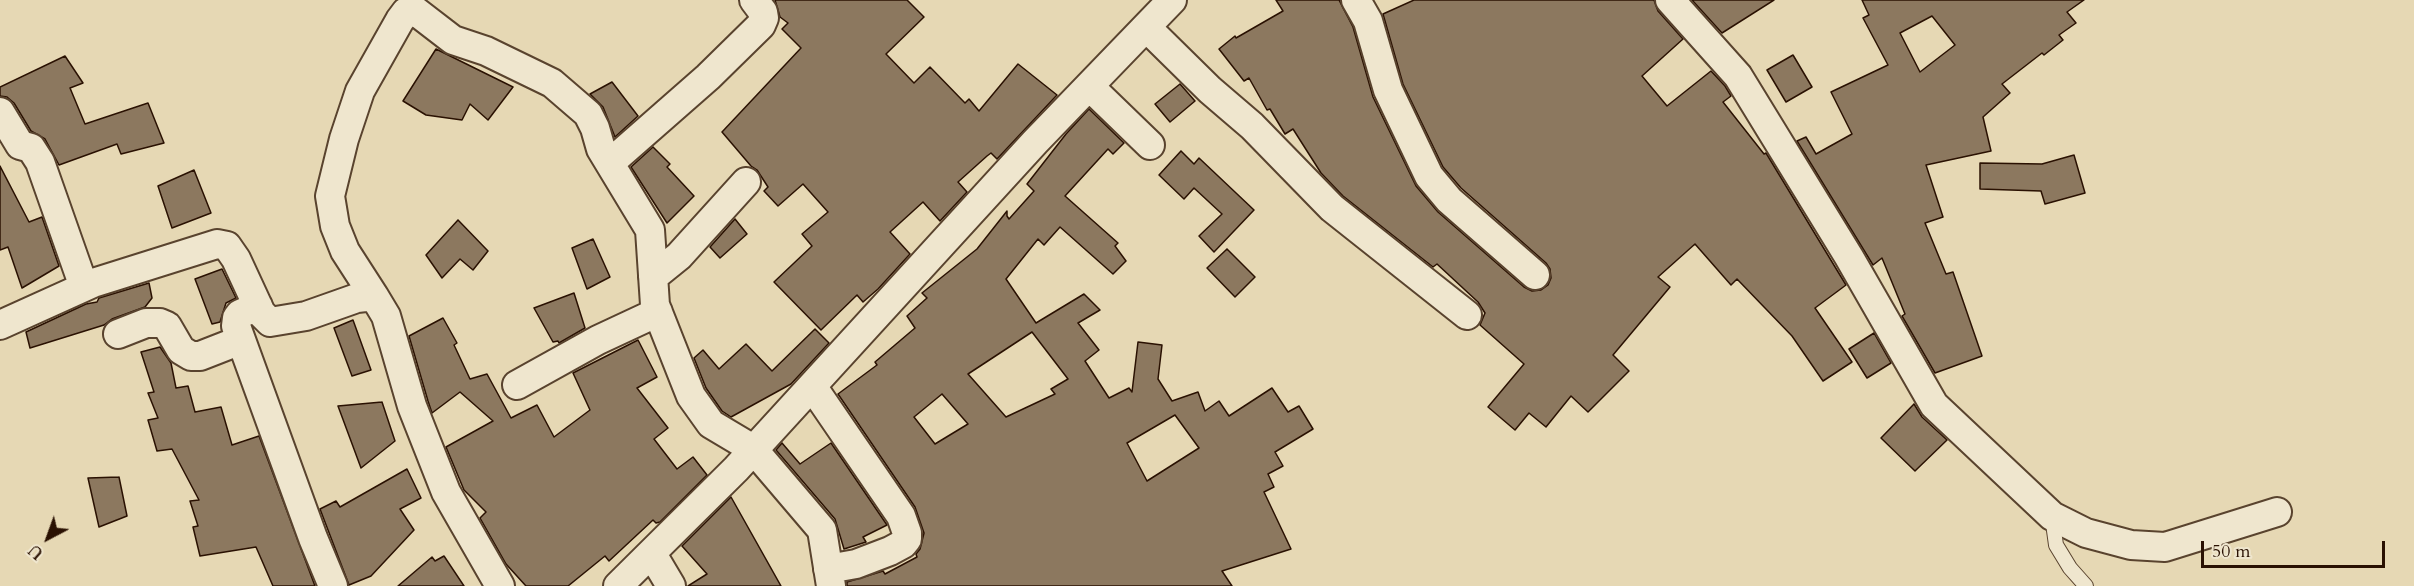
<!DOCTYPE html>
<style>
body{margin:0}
#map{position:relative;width:2414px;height:586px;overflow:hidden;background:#e6d8b4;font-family:Cardo,serif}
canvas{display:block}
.north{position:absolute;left:18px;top:508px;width:60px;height:60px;-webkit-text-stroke:4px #efe6ce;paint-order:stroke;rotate:221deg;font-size:16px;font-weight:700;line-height:24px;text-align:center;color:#2a1102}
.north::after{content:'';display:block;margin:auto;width:21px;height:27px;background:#2a1102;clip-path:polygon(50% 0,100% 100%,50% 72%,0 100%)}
.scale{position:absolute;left:2201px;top:541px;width:184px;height:27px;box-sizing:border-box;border:3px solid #2a1102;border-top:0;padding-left:8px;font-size:18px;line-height:21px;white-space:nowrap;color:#2a1102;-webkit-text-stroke:4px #efe6ce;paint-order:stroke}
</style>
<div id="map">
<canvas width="2414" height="586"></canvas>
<div class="north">U</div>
<div class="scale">50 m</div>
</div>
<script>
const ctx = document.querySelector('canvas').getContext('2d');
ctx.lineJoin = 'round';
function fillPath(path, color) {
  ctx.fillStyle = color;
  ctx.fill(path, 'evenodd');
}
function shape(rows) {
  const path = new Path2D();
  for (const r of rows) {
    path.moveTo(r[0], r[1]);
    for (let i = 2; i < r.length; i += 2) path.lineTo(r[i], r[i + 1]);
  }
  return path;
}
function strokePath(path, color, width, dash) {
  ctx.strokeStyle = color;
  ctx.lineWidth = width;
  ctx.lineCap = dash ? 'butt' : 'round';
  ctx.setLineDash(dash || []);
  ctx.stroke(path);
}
const building = shape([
 [775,0,907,0,924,17,886,54,914,83,930,67,965,103,969,99,979,111,1018,64,1057,95,997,159,991,153,987,156,958,182,967,192,940,221,923,202,890,232,910,254,878,289,863,302,857,295,821,330,774,282,812,246,802,234,828,212,803,184,778,206,764,191,768,187,757,170,751,166,722,132,801,48,782,29,788,23,780,17,775,0],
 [1276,0,1339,0,1353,27,1373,97,1416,186,1438,212,1524,287,1532,291,1541,290,1548,285,1551,278,1550,269,1546,263,1461,188,1443,167,1403,84,1383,14,1414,0,1654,0,1658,11,1683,39,1642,76,1667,106,1711,71,1725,86,1731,96,1723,102,1764,154,1766,153,1846,285,1815,308,1852,362,1823,381,1792,336,1737,279,1731,285,1695,244,1658,277,1670,287,1613,355,1629,371,1588,412,1571,396,1546,427,1529,413,1515,430,1488,407,1524,364,1480,325,1485,313,1478,302,1437,264,1433,267,1343,196,1321,173,1293,129,1285,134,1270,109,1267,110,1249,78,1244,81,1219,49,1235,36,1236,38,1283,11,1276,0],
 [1692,0,1774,0,1722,33,1692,0],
 [1862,0,2084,0,2067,12,2076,23,2059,35,2063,40,2044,55,2042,53,2002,84,2010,93,1983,117,1991,151,1926,165,1943,217,1925,223,1946,274,1953,272,1982,356,1935,373,1902,316,1905,314,1882,258,1873,265,1797,141,1806,137,1816,154,1852,134,1831,92,1888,65,1863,18,1869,15,1862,0],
 [1932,16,1955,45,1920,72,1900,33,1932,16],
 [436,49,513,87,488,120,470,104,462,120,426,115,403,101,436,49],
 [1793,55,1812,87,1786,102,1767,70,1793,55],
 [65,56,83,83,70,88,85,124,148,103,164,143,121,154,117,144,59,165,45,139,31,131,14,103,7,97,0,96,0,87,65,56],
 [612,82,638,116,615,137,603,107,590,94,612,82],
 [1180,84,1195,101,1170,122,1155,104,1180,84],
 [1089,109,1124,143,1113,154,1108,149,1065,196,1118,243,1115,246,1126,261,1113,274,1060,227,1044,245,1038,239,1006,279,1036,323,1084,294,1100,310,1078,323,1099,350,1085,361,1109,398,1129,388,1132,392,1138,342,1162,345,1158,379,1172,401,1198,392,1205,411,1219,401,1229,416,1272,388,1288,412,1299,406,1313,429,1275,452,1283,466,1268,474,1274,487,1264,492,1291,549,1222,571,1232,586,847,586,847,582,883,571,885,574,917,557,916,554,920,549,924,533,915,507,838,394,877,365,875,362,915,328,907,316,927,298,922,293,977,249,1007,211,1007,216,1009,219,1034,191,1027,184,1066,134,1089,109],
 [1032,332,1068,379,1051,389,1055,394,1006,417,968,374,1032,332],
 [942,394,968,424,935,444,914,417,942,394],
 [1175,415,1199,448,1147,481,1127,443,1175,415],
 [653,147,670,164,667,167,694,196,667,223,631,167,653,147],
 [1181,151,1194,164,1199,158,1254,210,1214,252,1199,236,1222,214,1194,188,1184,199,1159,175,1181,151],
 [2074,155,2085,193,2045,204,2041,191,1980,189,1980,163,2042,164,2074,155],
 [0,166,29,222,42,217,59,266,22,288,8,247,0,250,0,166],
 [194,170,211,213,172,228,158,186,194,170],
 [735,219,747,234,720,258,710,247,735,219],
 [458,220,488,251,473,270,460,259,442,278,426,255,458,220],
 [593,239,610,277,587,289,572,248,593,239],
 [1227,249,1255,277,1235,297,1207,268,1227,249],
 [222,269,236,298,226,303,220,322,212,324,195,279,222,269],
 [149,283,152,298,145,307,112,319,104,325,30,348,26,332,86,304,97,302,99,298,149,283],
 [574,293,585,328,559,343,558,341,553,342,534,308,574,293],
 [443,318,457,343,454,345,470,379,487,374,511,418,537,405,554,437,590,410,573,373,638,340,657,377,637,388,668,428,654,439,677,469,693,457,707,475,660,522,656,523,653,520,609,561,605,556,568,586,526,586,506,564,480,518,486,512,464,490,446,447,493,421,460,392,432,413,428,401,409,336,443,318],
 [353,320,371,370,352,376,334,328,353,320],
 [815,329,829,343,791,384,731,417,722,411,706,388,694,358,703,350,719,369,746,344,772,371,815,329],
 [1874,333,1891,363,1867,378,1849,349,1874,333],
 [160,347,171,363,176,388,188,386,195,412,221,407,232,445,259,436,315,586,273,586,256,547,200,556,193,527,198,526,190,501,199,500,172,449,157,451,148,420,158,418,148,393,154,392,141,352,160,347],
 [382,402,395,441,361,468,338,406,382,402],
 [1914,404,1922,417,1947,440,1915,471,1881,438,1914,404],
 [782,443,800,464,831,443,887,525,863,537,866,542,844,549,835,519,776,450,782,443],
 [407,469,421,498,400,509,414,530,371,576,349,585,320,509,336,501,340,507,407,469],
 [119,477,127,516,99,527,88,478,119,477],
 [731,497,781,586,688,586,707,574,682,546,731,497],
 [444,556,464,586,398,586,432,557,435,561,444,556]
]);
fillPath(building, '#8c785f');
strokePath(building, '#2a1102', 1.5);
const lane = shape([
 [2052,516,2056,545,2070,568,2086,586]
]);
const street = shape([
 [1356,0,1368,21,1388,90,1429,176,1449,200,1535,275],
 [1670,0,1738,76,1849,257,1934,405,2052,516,2086,533,2131,545,2165,547,2277,512],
 [1146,27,1210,90,1252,126,1332,208,1467,315],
 [1089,86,1150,145],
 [0,112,20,145,31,148,40,162,84,287],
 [610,163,708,77,761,25,764,18,763,12,754,0],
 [653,277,679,256,746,182],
 [374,296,345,251,335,226,330,196,344,139,360,91,400,20,406,12,414,10,453,40,486,51,552,83,588,114,595,128,601,149,650,230,655,305,691,396,711,424,753,449,822,530,831,586],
 [258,306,240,314,237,318,236,326,313,538,333,586],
 [0,325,93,283,217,244,227,246,236,259,261,313,270,322,306,316,357,298,374,296,386,316,412,406,446,492,500,586],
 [118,334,146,323,160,323,167,326,181,350,191,356,200,356,241,340],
 [517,385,598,340,658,312],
 [812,386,901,516,907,533,907,539,903,544,890,551,856,564,828,569],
 [652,554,671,586],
 [618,586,736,469,1035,142,1172,0]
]);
strokePath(lane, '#59432e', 16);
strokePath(street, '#59432e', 32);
strokePath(lane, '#efe6ce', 14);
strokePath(street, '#efe6ce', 28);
</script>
